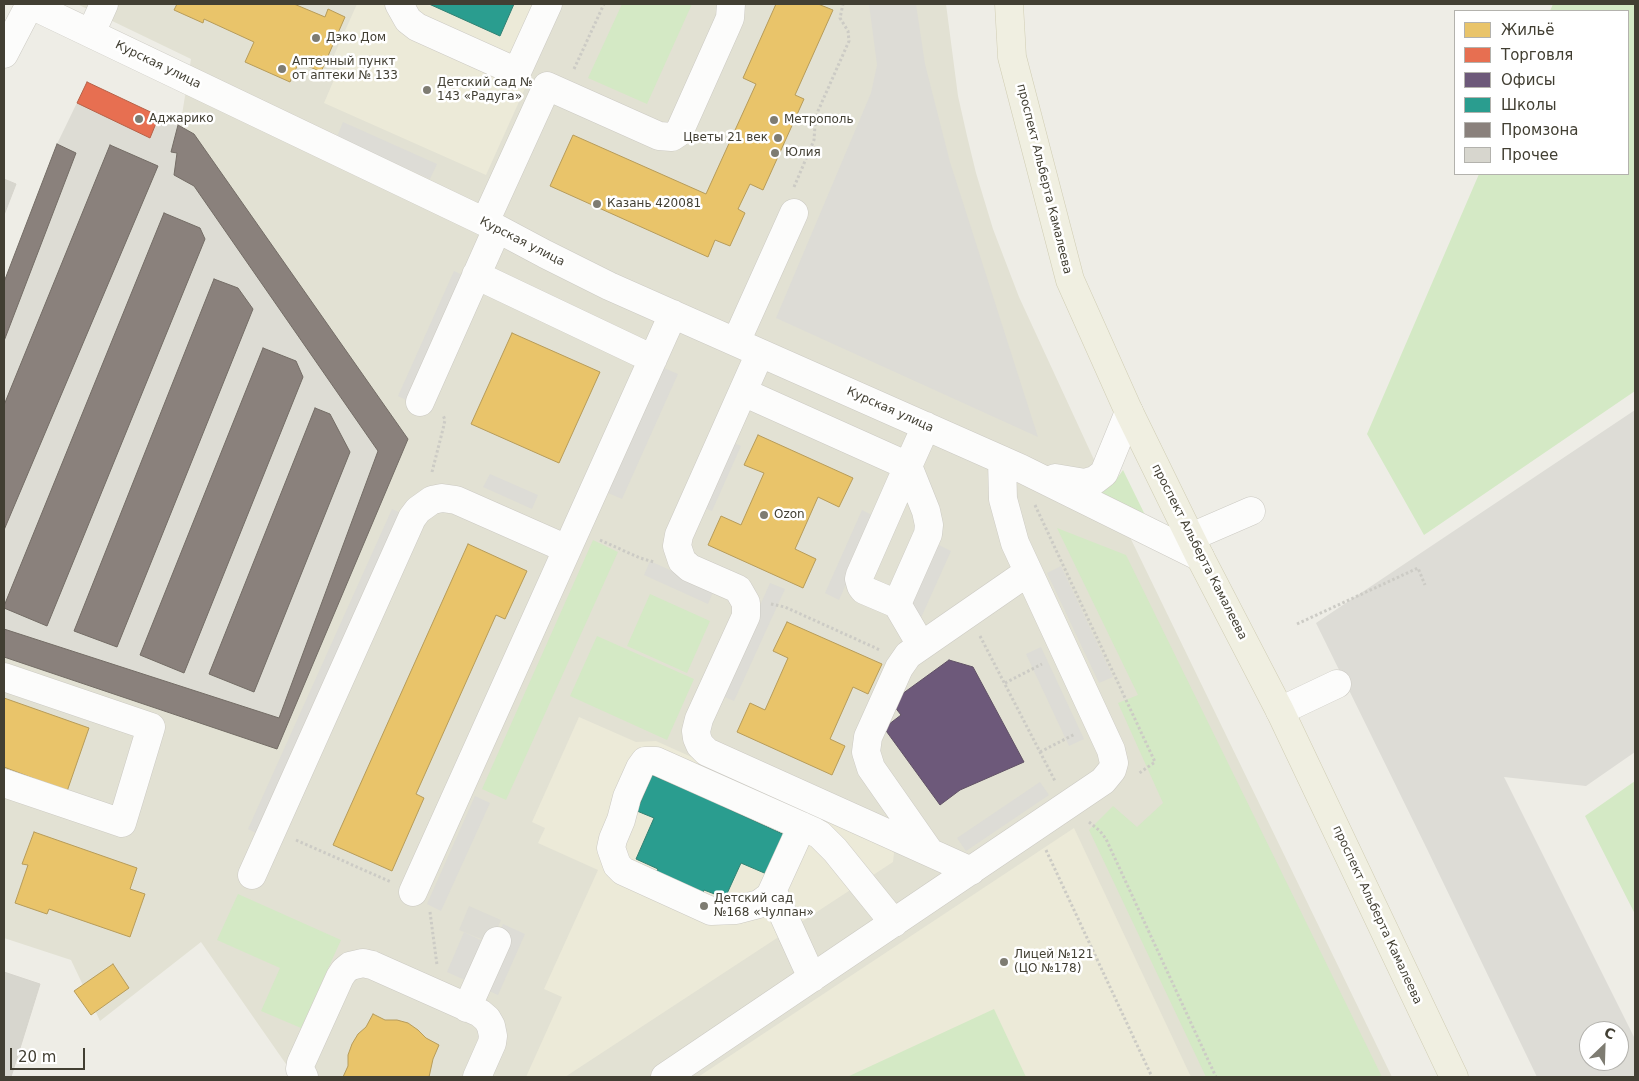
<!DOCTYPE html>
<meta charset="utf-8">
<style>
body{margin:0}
#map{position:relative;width:1639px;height:1081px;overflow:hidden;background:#eeede6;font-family:"DejaVu Sans",sans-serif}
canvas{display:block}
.frame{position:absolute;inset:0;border:5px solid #423f33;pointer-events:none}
.legend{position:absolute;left:1454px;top:10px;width:175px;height:165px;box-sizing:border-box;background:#fff;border:1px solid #b3b2ad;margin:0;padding:6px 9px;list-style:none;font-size:15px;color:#423f33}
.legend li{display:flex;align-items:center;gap:10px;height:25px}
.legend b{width:25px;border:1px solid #b3b2ad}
.north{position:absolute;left:1579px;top:1021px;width:50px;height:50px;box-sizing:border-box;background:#fff;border:1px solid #b3b2ad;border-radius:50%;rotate:24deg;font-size:14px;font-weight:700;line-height:20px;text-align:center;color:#423f33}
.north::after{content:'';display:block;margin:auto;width:18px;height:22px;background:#7e7c72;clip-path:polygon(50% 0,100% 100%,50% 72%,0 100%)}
.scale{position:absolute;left:10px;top:1048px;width:75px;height:22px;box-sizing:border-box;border:2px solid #423f33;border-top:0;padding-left:6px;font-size:15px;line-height:18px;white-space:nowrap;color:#423f33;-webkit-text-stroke:4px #fff;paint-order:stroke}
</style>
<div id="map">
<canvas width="1639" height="1081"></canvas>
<div class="frame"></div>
<ul class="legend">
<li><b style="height:14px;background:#e9c46a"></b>Жильё</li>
<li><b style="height:14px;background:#e76f51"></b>Торговля</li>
<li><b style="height:14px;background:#6d597a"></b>Офисы</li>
<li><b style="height:14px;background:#2a9d8f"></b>Школы</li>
<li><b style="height:14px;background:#8a817c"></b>Промзона</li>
<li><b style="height:14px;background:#d7d6ce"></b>Прочее</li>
</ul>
<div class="north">С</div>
<div class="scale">20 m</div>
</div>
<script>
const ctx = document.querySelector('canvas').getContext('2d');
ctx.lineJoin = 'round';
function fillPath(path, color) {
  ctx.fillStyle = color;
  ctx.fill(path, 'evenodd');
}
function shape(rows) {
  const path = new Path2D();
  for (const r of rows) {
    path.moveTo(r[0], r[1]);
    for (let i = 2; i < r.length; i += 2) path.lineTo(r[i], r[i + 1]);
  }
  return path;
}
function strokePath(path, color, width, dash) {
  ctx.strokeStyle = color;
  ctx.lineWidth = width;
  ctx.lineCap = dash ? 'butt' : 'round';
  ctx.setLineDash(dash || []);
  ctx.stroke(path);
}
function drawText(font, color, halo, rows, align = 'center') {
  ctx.font = font + ' "DejaVu Sans",sans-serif';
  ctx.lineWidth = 5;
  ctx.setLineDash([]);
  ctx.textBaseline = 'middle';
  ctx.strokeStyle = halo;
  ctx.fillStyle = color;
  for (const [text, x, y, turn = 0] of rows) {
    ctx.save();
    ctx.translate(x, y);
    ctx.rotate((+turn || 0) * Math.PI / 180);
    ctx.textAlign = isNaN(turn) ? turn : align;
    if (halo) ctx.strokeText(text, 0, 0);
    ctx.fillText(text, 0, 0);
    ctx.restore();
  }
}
fillPath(shape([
 [77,4,946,4,958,96,967,136,976,173,993,229,1019,297,1126,529,1392,1077,295,1077,201,942,100,1021,71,960,4,938,4,657,277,748,180,127,191,59]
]), '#e2e1d3');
fillPath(shape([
 [87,82,194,134,408,439,277,749,4,657,4,282,57,144],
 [469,906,501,920,491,943,459,930]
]), '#dddcd4');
fillPath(shape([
 [357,4,563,4,486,175,324,103,339,68,330,64],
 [579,717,636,742,656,741,887,845,894,853,893,862,565,1077,526,1077,562,997,544,989,598,870,538,843,545,828,532,822],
 [1074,828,1191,1077,698,1077]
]), '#ecead8');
fillPath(shape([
 [622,4,692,4,647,104,588,78],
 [1553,4,1635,4,1635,391,1424,535,1367,434,1479,174,1628,174,1628,11,1550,11],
 [1123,470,1149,523,1086,495,1113,484],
 [1057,528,1126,555,1382,1077,1206,1077,1089,830,1113,806,1137,827,1163,803,1118,703,1138,695],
 [593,540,618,552,506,800,482,789],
 [650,594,710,621,687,673,627,646],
 [597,636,694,679,667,740,570,696],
 [1635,781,1635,914,1585,816],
 [238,894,341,940,301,1028,261,1011,280,968,217,940],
 [994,1009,1026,1077,847,1077]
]), '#d4e9c5');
fillPath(shape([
 [869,4,916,4,925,64,950,162,1038,437,776,318,871,93,877,65],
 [343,122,437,164,430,179,337,137],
 [454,271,469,278,412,403,398,396],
 [664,368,678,374,622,499,608,493],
 [1635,410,1635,752,1586,786,1504,777,1635,1039,1635,1077,1537,1077,1427,849,1316,623],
 [1589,1031,1619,1031,1619,1061,1589,1061],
 [727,440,741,446,712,511,697,505],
 [490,474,538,495,532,509,483,487],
 [392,509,406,515,262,836,248,829],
 [862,510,876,517,839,600,825,593],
 [937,544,951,551,920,620,906,613],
 [650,561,714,590,708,604,644,575],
 [1061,566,1113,677,1099,683,1047,573],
 [770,583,785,589,734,701,720,695],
 [1041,647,1084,739,1069,746,1026,654],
 [1040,782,1049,795,966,851,957,838],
 [475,796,490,803,441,911,427,904],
 [503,924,525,934,498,995,447,972,464,932,493,946]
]), '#dddcd6');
const homes = shape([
 [177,4,294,4,325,17,328,9,345,17,321,72,299,62,290,82,245,62,254,42,204,19,203,23,174,10,177,4],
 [776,4,818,4,833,10,795,95,804,99,763,190,750,184,738,209,745,213,730,246,715,240,708,257,550,186,573,135,706,194,756,84,743,78,776,4],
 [512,333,600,372,559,463,471,424,512,333],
 [758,435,853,478,839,507,818,497,795,549,816,559,803,588,708,545,721,516,741,525,764,473,744,465,758,435],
 [468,544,527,571,505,619,496,615,416,794,424,798,392,871,333,845,468,544],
 [787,622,882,664,868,694,853,687,830,739,845,746,832,775,737,732,750,703,765,710,788,658,773,651,787,622],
 [4,698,89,728,64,800,32,788,35,779,4,767,4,698],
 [34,832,137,868,130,889,145,894,130,937,49,909,47,914,15,903,28,865,22,864,34,832],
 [113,964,129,988,91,1015,74,991,113,964],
 [373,1014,385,1020,397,1020,408,1023,418,1030,426,1038,439,1045,433,1059,429,1077,343,1077,348,1066,348,1055,352,1044,358,1034,366,1027,373,1014]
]);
fillPath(homes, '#e9c46a');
strokePath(homes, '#b79c5a', 1);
const shops = shape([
 [87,82,159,116,150,138,77,103,87,82]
]);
fillPath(shops, '#e76f51');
strokePath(shops, '#b66148', 1);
const offices = shape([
 [949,660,973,667,1024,762,960,790,940,805,884,728,901,715,891,702,949,660]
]);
fillPath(offices, '#6d597a');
strokePath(offices, '#605165', 1);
const schools = shape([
 [429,4,514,4,500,36,429,4],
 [652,775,708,799,722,803,722,806,787,836,769,875,741,863,725,898,704,890,702,895,655,874,658,869,636,859,654,818,637,811,652,775]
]);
fillPath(schools, '#2a9d8f');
strokePath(schools, '#318173', 1);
const industry = shape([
 [178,125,194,134,408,439,277,749,4,657,4,629,279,718,378,451,194,186,174,175,177,153,171,152,178,125],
 [57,144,76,153,4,341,4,282,57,144],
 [110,145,158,166,4,530,4,405,110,145],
 [164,213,200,228,205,239,47,626,4,608,4,606,164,213],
 [214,279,238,288,253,309,117,647,74,631,214,279],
 [263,348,296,361,303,377,184,673,140,655,263,348],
 [315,408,330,414,350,452,254,692,209,674,315,408]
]);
fillPath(industry, '#8a817c');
strokePath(industry, '#746d66', 1);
const building = shape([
 [4,179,16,184,4,215,4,179],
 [4,972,40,984,11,1077,4,1077,4,972]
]);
fillPath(building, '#d7d6ce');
strokePath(building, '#d6d4cc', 1);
const minor = shape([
 [29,4,485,222,545,254,609,286,1020,468,1200,557],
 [399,4,408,20,417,27,517,72,548,4],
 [91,33,104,4],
 [4,54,30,4],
 [485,222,547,86,659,136,672,137,678,133,681,128,727,25,730,18,731,4],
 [476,275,653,359],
 [736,342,794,213],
 [760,353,679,535,677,546,682,561,690,568,738,589,746,603,746,616,699,719,696,731,697,738,700,745,707,752,971,871],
 [743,392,908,466,926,511,929,525,928,534,897,604,864,590,861,586,859,579,860,575,908,466,926,426],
 [420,402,497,229],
 [1055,478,1085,483,1095,480,1104,473,1129,412],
 [1191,537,1251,511],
 [897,604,921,645],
 [4,677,151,727,122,823,4,783],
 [1280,711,1337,684],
 [802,826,770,896,759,904,736,910,711,911,623,871,617,865,611,848,613,839,621,820,627,797,640,768,645,761,656,761,813,831,820,835,835,850,894,923],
 [929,851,871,768,866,752,868,737,899,668,908,655,1028,572],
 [252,875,412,518,418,510,432,500,442,498,456,500,567,549],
 [413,892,673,314],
 [773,892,812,978],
 [467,1008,497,941],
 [304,1077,300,1069,301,1063,340,977,344,971,350,966,363,963,372,965,480,1013,487,1019,491,1026,493,1036,492,1043,477,1077],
 [665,1077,1103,781,1112,770,1114,763,1111,750,1015,543,1003,499,1002,460]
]);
const major = shape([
 [1009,4,1012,57,1070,280,1129,412,1200,557,1280,711,1454,1077]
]);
strokePath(minor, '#cccac3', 29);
strokePath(major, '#d0cdb3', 29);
strokePath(shape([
 [574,69,604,4],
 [794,187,814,140,815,125,818,111,849,41,848,31,840,18,843,4],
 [432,472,443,429,445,420,443,415],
 [1035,505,1155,762,1138,774],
 [600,540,640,558,654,562],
 [771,604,785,607,880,650],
 [1297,624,1418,568,1425,585],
 [980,636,1055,781],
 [1005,683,1042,664],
 [1040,752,1075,734],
 [1089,822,1100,831,1106,839,1216,1077],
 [296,840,391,882],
 [1046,850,1152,1077],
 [430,912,437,965]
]), '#cccbc5', 3, [2.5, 2.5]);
strokePath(minor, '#fcfcfb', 28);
strokePath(major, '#f0efe1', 28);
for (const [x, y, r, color] of [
 [316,38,5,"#7e7c72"],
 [282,69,5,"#7e7c72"],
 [427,90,5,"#7e7c72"],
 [139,119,5,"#7e7c72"],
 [774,120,5,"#7e7c72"],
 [778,138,5,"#7e7c72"],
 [775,153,5,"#7e7c72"],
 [597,204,5,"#7e7c72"],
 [764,515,5,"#7e7c72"],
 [704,906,5,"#7e7c72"],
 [1004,962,5,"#7e7c72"]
]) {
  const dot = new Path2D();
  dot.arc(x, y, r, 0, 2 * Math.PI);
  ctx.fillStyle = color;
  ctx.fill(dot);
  strokePath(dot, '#fff', 2);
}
drawText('12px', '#423f33', '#fff', [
 ["Дэко Дом",326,38],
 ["Аптечный пункт",292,62],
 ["от аптеки № 133",292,76],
 ["Детский сад №",437,83],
 ["143 «Радуга»",437,97],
 ["Аджарико",149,119],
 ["Метрополь",784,120],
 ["Цветы 21 век",768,138,"right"],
 ["Юлия",785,153],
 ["Казань 420081",607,204],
 ["Ozon",774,515],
 ["Детский сад",714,899],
 ["№168 «Чулпан»",714,913],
 ["Лицей №121",1014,955],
 ["(ЦО №178)",1014,969]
], 'left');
drawText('12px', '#423f33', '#fff', [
 ["Курская улица",158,65,26],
 ["проспект Альберта Камалеева",1044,179,76],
 ["Курская улица",522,242,27],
 ["Курская улица",890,410,24],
 ["проспект Альберта Камалеева",1199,552,63],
 ["проспект Альберта Камалеева",1377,915,65]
]);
</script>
